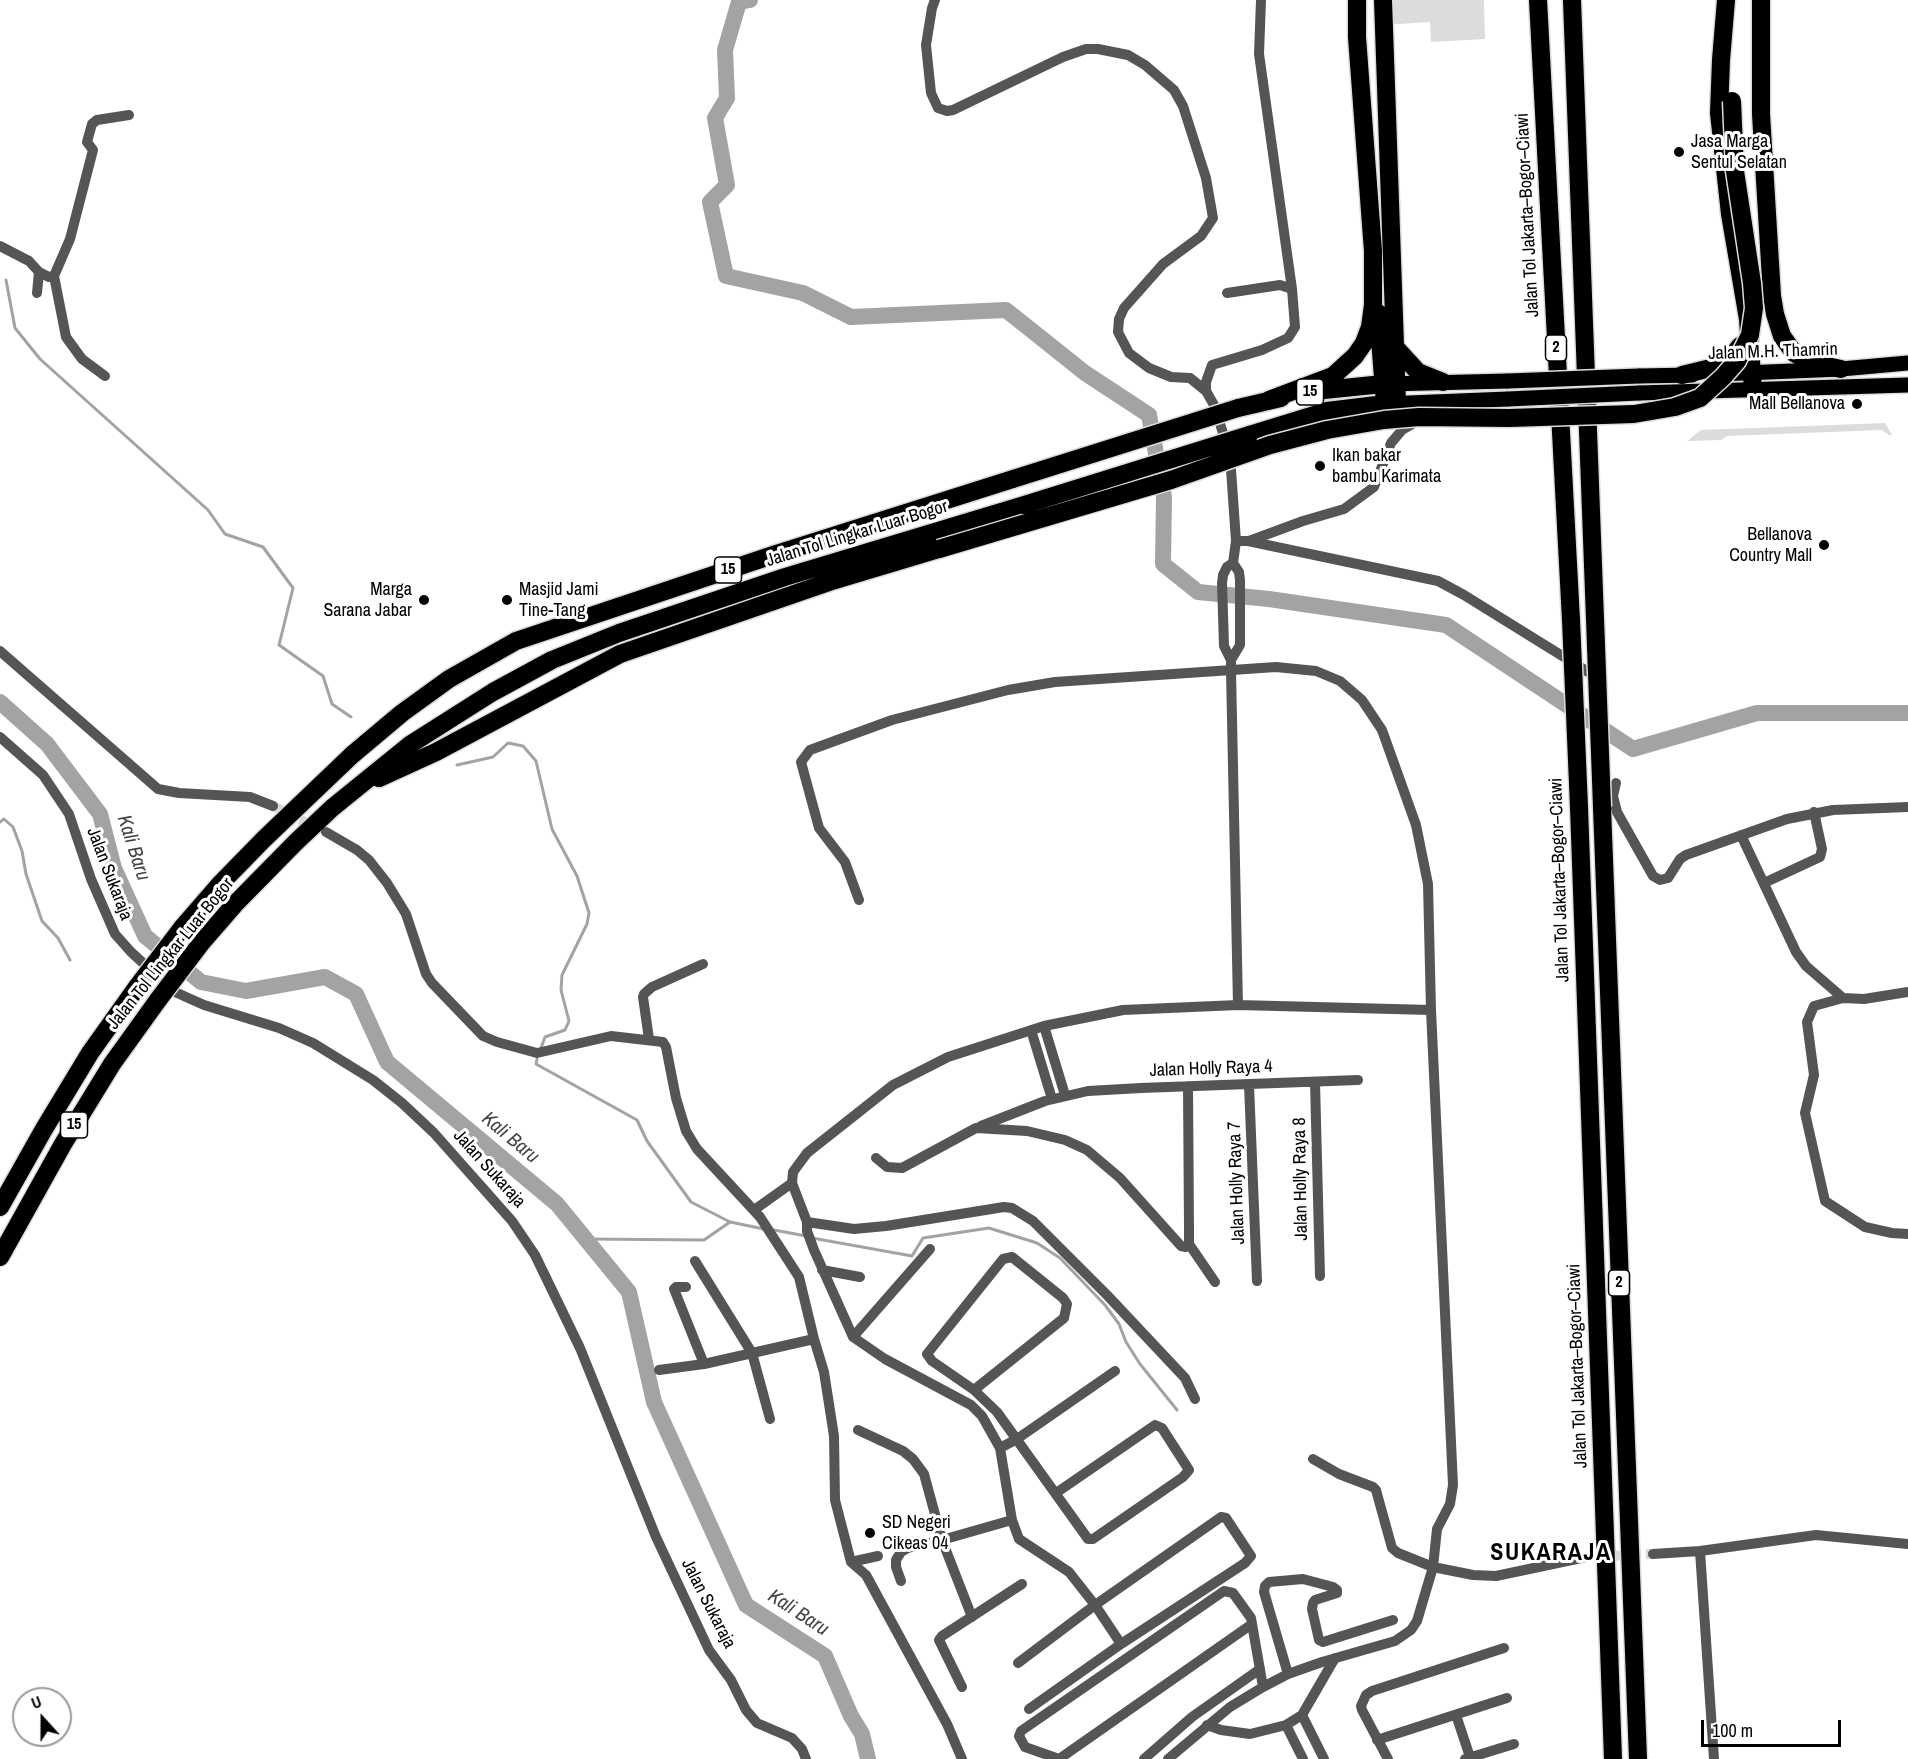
<!DOCTYPE html>
<meta charset="utf-8">
<style>
body{margin:0}
#map{position:relative;width:1908px;height:1759px;overflow:hidden;background:#fff;font-family:"Archivo Narrow",sans-serif}
canvas{display:block}
.north{position:absolute;left:12px;top:1687px;width:60px;height:60px;box-sizing:border-box;background:#fff;border:2px solid #999;border-radius:50%;rotate:339deg;font-size:16px;font-weight:700;line-height:24px;text-align:center;color:#000}
.north::after{content:'';display:block;margin:auto;width:21px;height:27px;background:#000;clip-path:polygon(50% 0,100% 100%,50% 72%,0 100%)}
.scale{position:absolute;left:1701px;top:1720px;width:140px;height:27px;box-sizing:border-box;border:3px solid #000;border-top:0;padding-left:8px;font-size:18px;line-height:21px;white-space:nowrap;color:#000;-webkit-text-stroke:4px #fff;paint-order:stroke}
</style>
<div id="map">
<canvas width="1908" height="1759"></canvas>
<div class="north">U</div>
<div class="scale">100 m</div>
</div>
<script>
const ctx = document.querySelector('canvas').getContext('2d');
ctx.lineJoin = 'round';
function fillPath(path, color) {
  ctx.fillStyle = color;
  ctx.fill(path, 'evenodd');
}
function shape(rows) {
  const path = new Path2D();
  for (const r of rows) {
    path.moveTo(r[0], r[1]);
    for (let i = 2; i < r.length; i += 2) path.lineTo(r[i], r[i + 1]);
  }
  return path;
}
function strokePath(path, color, width, dash) {
  ctx.strokeStyle = color;
  ctx.lineWidth = width;
  ctx.lineCap = dash ? 'butt' : 'round';
  ctx.setLineDash(dash || []);
  ctx.stroke(path);
}
function drawText(font, color, halo, rows, align = 'center') {
  ctx.font = font + ' "Archivo Narrow",sans-serif';
  ctx.lineWidth = 6;
  ctx.setLineDash([]);
  ctx.textBaseline = 'middle';
  ctx.strokeStyle = halo;
  ctx.fillStyle = color;
  for (const [text, x, y, turn = 0] of rows) {
    ctx.save();
    ctx.translate(x, y);
    ctx.rotate((+turn || 0) * Math.PI / 180);
    ctx.textAlign = isNaN(turn) ? turn : align;
    if (halo) ctx.strokeText(text, 0, 0);
    ctx.fillText(text, 0, 0);
    ctx.restore();
  }
}
fillPath(shape([
 [1383,0,1484,0,1485,39,1431,42,1430,22,1384,25],
 [1885,423,1892,435,1889,435,1882,430,1727,436,1721,440,1687,441,1701,430]
]), '#dcdcdc');
strokePath(shape([
 [6,280,15,328,40,359,208,510,225,534,263,547,293,588,279,645,323,676,332,704,351,717],
 [457,765,493,757,508,743,523,746,536,761,552,829,577,876,589,913,587,924,562,975,561,990,569,1021,565,1030,545,1037,541,1048],
 [0,822,4,819,13,827,22,851,26,874,42,921,58,938,70,960],
 [537,1059,536,1064,637,1120,647,1141,691,1202,730,1222],
 [774,1230,806,1236],
 [812,1238,912,1256,923,1238,989,1228,1037,1243,1060,1258,1105,1305,1119,1324,1126,1342,1140,1364,1177,1410],
 [586,1239,704,1240,730,1222,764,1229]
]), '#a3a3a3', 3);
strokePath(shape([
 [750,0,739,2,725,50,727,98,715,118,727,185,710,202,726,276,803,293,851,317,1006,310,1085,373,1149,415,1164,497,1163,564,1198,592,1269,599,1446,625,1633,749,1757,713,1908,713],
 [0,702,47,744,100,814,114,868,145,936,201,982,246,991,325,977,356,994,387,1062,557,1204,629,1292,654,1402,746,1605,825,1656,851,1716,862,1734,868,1759]
]), '#a3a3a3', 16);
strokePath(shape([
 [273,806,315,827],
 [1586,1557,1653,1554]
]), '#d9d9d9', 10, [10, 5]);
const primary = shape([
 [1719,374,1841,369,1908,363],
 [1639,376,1692,375],
 [1386,384,1508,381],
 [1639,393,1908,385],
 [1385,404,1508,399]
]);
const highway = shape([
 [1383,0,1397,403],
 [1538,0,1571,620],
 [1572,0,1595,619],
 [1726,0,1721,60,1719,113,1730,214,1748,319,1753,390],
 [1761,0,1761,114,1772,296,1775,314,1782,336,1794,353,1813,363,1841,369],
 [1396,348,1418,372,1443,382],
 [1682,375,1719,366,1732,356,1740,346],
 [1314,391,1383,384],
 [1269,400,1333,376,1355,356,1364,343,1370,327,1373,305,1373,251,1357,37,1357,0],
 [1238,408,1281,398],
 [1249,435,1327,411,1385,404,1378,313],
 [379,778,436,752,620,654,829,582,939,549],
 [1579,807,1613,1759],
 [1602,807,1638,1759],
 [182,928,221,883,264,839,352,755,402,713,449,679,516,641,773,555,1013,479],
 [202,942,235,904,296,842,332,808,411,744,493,692,552,660,619,633,785,577,1024,505],
 [0,1207,44,1129,90,1053,137,987],
 [0,1257,63,1144,112,1064,158,1000]
]);
strokePath(primary, '#dbdbdb', 18);
strokePath(highway, '#dbdbdb', 21);
strokePath(shape([
 [935,0,932,8,926,45,931,93,938,108,947,111,953,110,1063,57,1086,49,1098,49,1128,55,1145,65,1174,90,1183,106,1206,178,1213,218,1201,236,1163,264,1124,308,1119,319,1118,332,1129,353,1149,368,1171,377,1190,378,1206,391,1214,405,1230,455,1236,541,1233,563,1239,572,1240,580,1240,645,1231,660,1231,671,1238,1005],
 [0,246,29,261,39,272,37,293],
 [39,272,49,277,54,276,70,239,93,150,87,142,92,124,97,120,129,115],
 [54,276,66,337,82,359,105,376],
 [1227,293,1280,285,1292,289],
 [1206,391,1206,382,1212,365,1262,350,1288,338,1295,327,1292,289,1259,54,1261,0],
 [1236,541,1248,541,1438,581,1464,595,1593,675,1600,675],
 [1249,541,1303,521,1344,509,1374,487,1391,443,1402,430,1419,420],
 [0,651,158,789,179,793,250,797,273,806],
 [1231,660,1224,646,1222,583,1223,575,1227,567,1233,563],
 [0,737,43,775,69,814,91,879,115,934,131,952,175,992,204,1005,279,1028,313,1043,373,1080,402,1103,434,1133,512,1221,535,1255,580,1348,656,1537,709,1650,731,1680,746,1710,757,1723,792,1738,802,1749,806,1759],
 [1616,783,1613,796,1617,812,1653,876,1660,880,1668,878,1680,859,1686,855,1787,819,1833,810,1908,807],
 [326,832,357,850,369,860,387,883,406,914,426,974,432,983,483,1036,497,1042,537,1053,611,1036,663,1042,666,1047,676,1098,686,1131,697,1149,760,1217,799,1277,814,1339,824,1372,834,1436,835,1500,851,1562,866,1575,947,1724,962,1759],
 [1741,835,1796,952,1806,966,1843,998],
 [1764,883,1820,857,1822,849,1814,812],
 [859,900,845,862,819,828,801,762,810,750,892,720,1008,690,1055,682,1276,667,1316,671,1340,681,1362,700,1382,730,1416,825,1428,884,1431,1010,1453,1485,1450,1504,1437,1529,1433,1567,1417,1621,1411,1630,1395,1641,1322,1662,1288,1674,1263,1687,1230,1707,1168,1759],
 [1908,992,1864,999,1843,998,1814,1006,1807,1022,1814,1075,1805,1113,1825,1201,1865,1227,1892,1233,1908,1234],
 [1044,1026,1065,1095],
 [1031,1030,1052,1099],
 [649,1039,643,997,644,994,652,987,703,964],
 [1315,1082,1320,1276],
 [1249,1085,1257,1281],
 [981,1126,1045,1101,1088,1091,1141,1088,1358,1080],
 [876,1158,887,1167,902,1168,976,1128,1027,1131,1065,1140,1087,1150,1120,1178,1181,1246,1186,1247,1189,1244,1189,1228,1188,1086],
 [754,1210,792,1183],
 [807,1222,854,1229,886,1226,1004,1207,1012,1208,1033,1221,1107,1295,1185,1378,1195,1399],
 [1189,1244,1215,1282],
 [695,1261,752,1353,770,1419],
 [822,1270,860,1277],
 [686,1287,676,1287,674,1289,704,1364],
 [853,1337,930,1249],
 [659,1370,704,1364,814,1339],
 [974,1390,932,1361,927,1354,1003,1259,1012,1257,1063,1298,1067,1304,1064,1318,974,1390,997,1412,1088,1539,1093,1539,1183,1477,1189,1470,1162,1428,1155,1425,1056,1493],
 [858,1430,903,1451,913,1459,924,1474,942,1540,908,1548,901,1552,896,1560,896,1567,901,1581],
 [1000,1448,1017,1439,1115,1371],
 [1313,1459,1339,1474,1373,1487,1376,1490,1392,1548,1398,1553,1433,1567,1473,1575,1496,1576,1586,1557],
 [1700,1551,1714,1759],
 [1653,1554,1700,1551,1816,1535,1908,1544],
 [851,1562,878,1556],
 [972,1617,942,1540,1012,1520],
 [1121,1644,1095,1605,1069,1572,1019,1539,1012,1520,1000,1448,982,1416,971,1405,885,1359,853,1337,814,1250,807,1231,807,1222,792,1183,793,1172,807,1153,893,1085,948,1057,1044,1026,1123,1010,1238,1005,1431,1010],
 [1018,1663,1095,1605,1221,1517,1226,1518,1251,1556,1245,1563,1121,1644,1029,1709],
 [1288,1674,1264,1592,1265,1586,1269,1582,1303,1579,1333,1587,1337,1590,1337,1593,1315,1600,1313,1603,1312,1609,1319,1640,1323,1642,1393,1620],
 [962,1687,939,1640,942,1636,1022,1584],
 [1302,1715,1324,1759],
 [1456,1715,1470,1757],
 [1207,1725,1221,1730,1250,1734,1286,1725,1302,1715,1335,1658],
 [1286,1725,1303,1759],
 [1377,1740,1507,1698],
 [1059,1759,1025,1747,1019,1736,1021,1731,1224,1591,1233,1593,1251,1618,1263,1687],
 [1059,1759,1252,1624],
 [1144,1759,1192,1717,1260,1669],
 [1388,1759,1362,1710,1361,1706,1366,1695,1372,1691,1504,1648],
 [1465,1759,1514,1744]
]), '#555', 10);
strokePath(primary, '#000', 15);
strokePath(highway, '#000', 18);
const primaryBridge = shape([
 [1508,381,1639,376],
 [1508,399,1639,393]
]);
const highwayBridge = shape([
 [1013,479,1238,408],
 [1024,505,1249,435],
 [939,549,1171,480,1270,445,1327,430,1384,420,1419,417,1509,418,1634,414,1675,407,1700,398,1723,377,1737,361,1750,335,1754,308,1752,283,1735,171,1732,101],
 [1595,619,1602,807],
 [1571,620,1579,807],
 [137,987,182,928],
 [158,1000,202,942]
]);
strokePath(primaryBridge, '#dbdbdb', 18, []);
strokePath(highwayBridge, '#dbdbdb', 21, []);
strokePath(primaryBridge, '#000', 15);
strokePath(highwayBridge, '#000', 18);
for (const [x, y, r, color] of [
 [1679,152,6,"#000"],
 [1857,404,6,"#000"],
 [1320,466,6,"#000"],
 [1824,545,6,"#000"],
 [424,600,6,"#000"],
 [507,600,6,"#000"],
 [870,1533,6,"#000"]
]) {
  const dot = new Path2D();
  dot.arc(x, y, r, 0, 2 * Math.PI);
  ctx.fillStyle = color;
  ctx.fill(dot);
  strokePath(dot, '#fff', 2);
}
for (const [x, y, w] of [
 [1556,348,21],
 [1310,392,27],
 [728,570,27],
 [74,1125,27],
 [1619,1283,21]
]) {
  const box = new Path2D();
  box.roundRect(x - w / 2, y - 13, w, 26, 4.5);
  ctx.fillStyle = '#fff';
  ctx.fill(box);
  strokePath(box, '#000', 1.5);
}
drawText('bold 16px', '#000', null, [
 ["2",1556,348],
 ["15",1310,392],
 ["15",728,570],
 ["15",74,1125],
 ["2",1619,1283]
]);
drawText('18px', '#000', '#fff', [
 ["Jasa Marga",1691,142],
 ["Sentul Selatan",1691,163],
 ["Mall Bellanova",1845,404,"right"],
 ["Ikan bakar",1332,456],
 ["bambu Karimata",1332,477],
 ["Bellanova",1812,535,"right"],
 ["Country Mall",1812,556,"right"],
 ["Marga",412,590,"right"],
 ["Sarana Jabar",412,611,"right"],
 ["Masjid Jami",519,590],
 ["Tine-Tang",519,611],
 ["SD Negeri",882,1523],
 ["Cikeas 04",882,1544]
], 'left');
drawText('18px', '#000', '#fff', [
 ["Jalan Tol Jakarta–Bogor–Ciawi",1528,215,-93],
 ["Jalan M.H. Thamrin",1773,352,-2],
 ["Jalan Tol Lingkar Luar Bogor",857,534,-17],
 ["Jalan Sukaraja",109,874,69],
 ["Jalan Tol Jakarta–Bogor–Ciawi",1560,880,-92],
 ["Jalan Tol Lingkar Luar Bogor",171,954,-51],
 ["Jalan Holly Raya 4",1211,1069,-2],
 ["Jalan Sukaraja",489,1169,48],
 ["Jalan Holly Raya 8",1301,1179,-91],
 ["Jalan Holly Raya 7",1237,1183,-92],
 ["Jalan Tol Jakarta–Bogor–Ciawi",1578,1366,-92],
 ["Jalan Sukaraja",708,1604,63]
]);
drawText('italic 20px', '#444', '#fff', [
 ["Kali Baru",133,848,72],
 ["Kali Baru",510,1138,40],
 ["Kali Baru",798,1613,33]
]);
ctx.letterSpacing = '1.5px';
drawText('bold 24px', '#000', '#fff', [
 ["SUKARAJA",1551,1554]
]);
ctx.letterSpacing = '0px';
</script>
